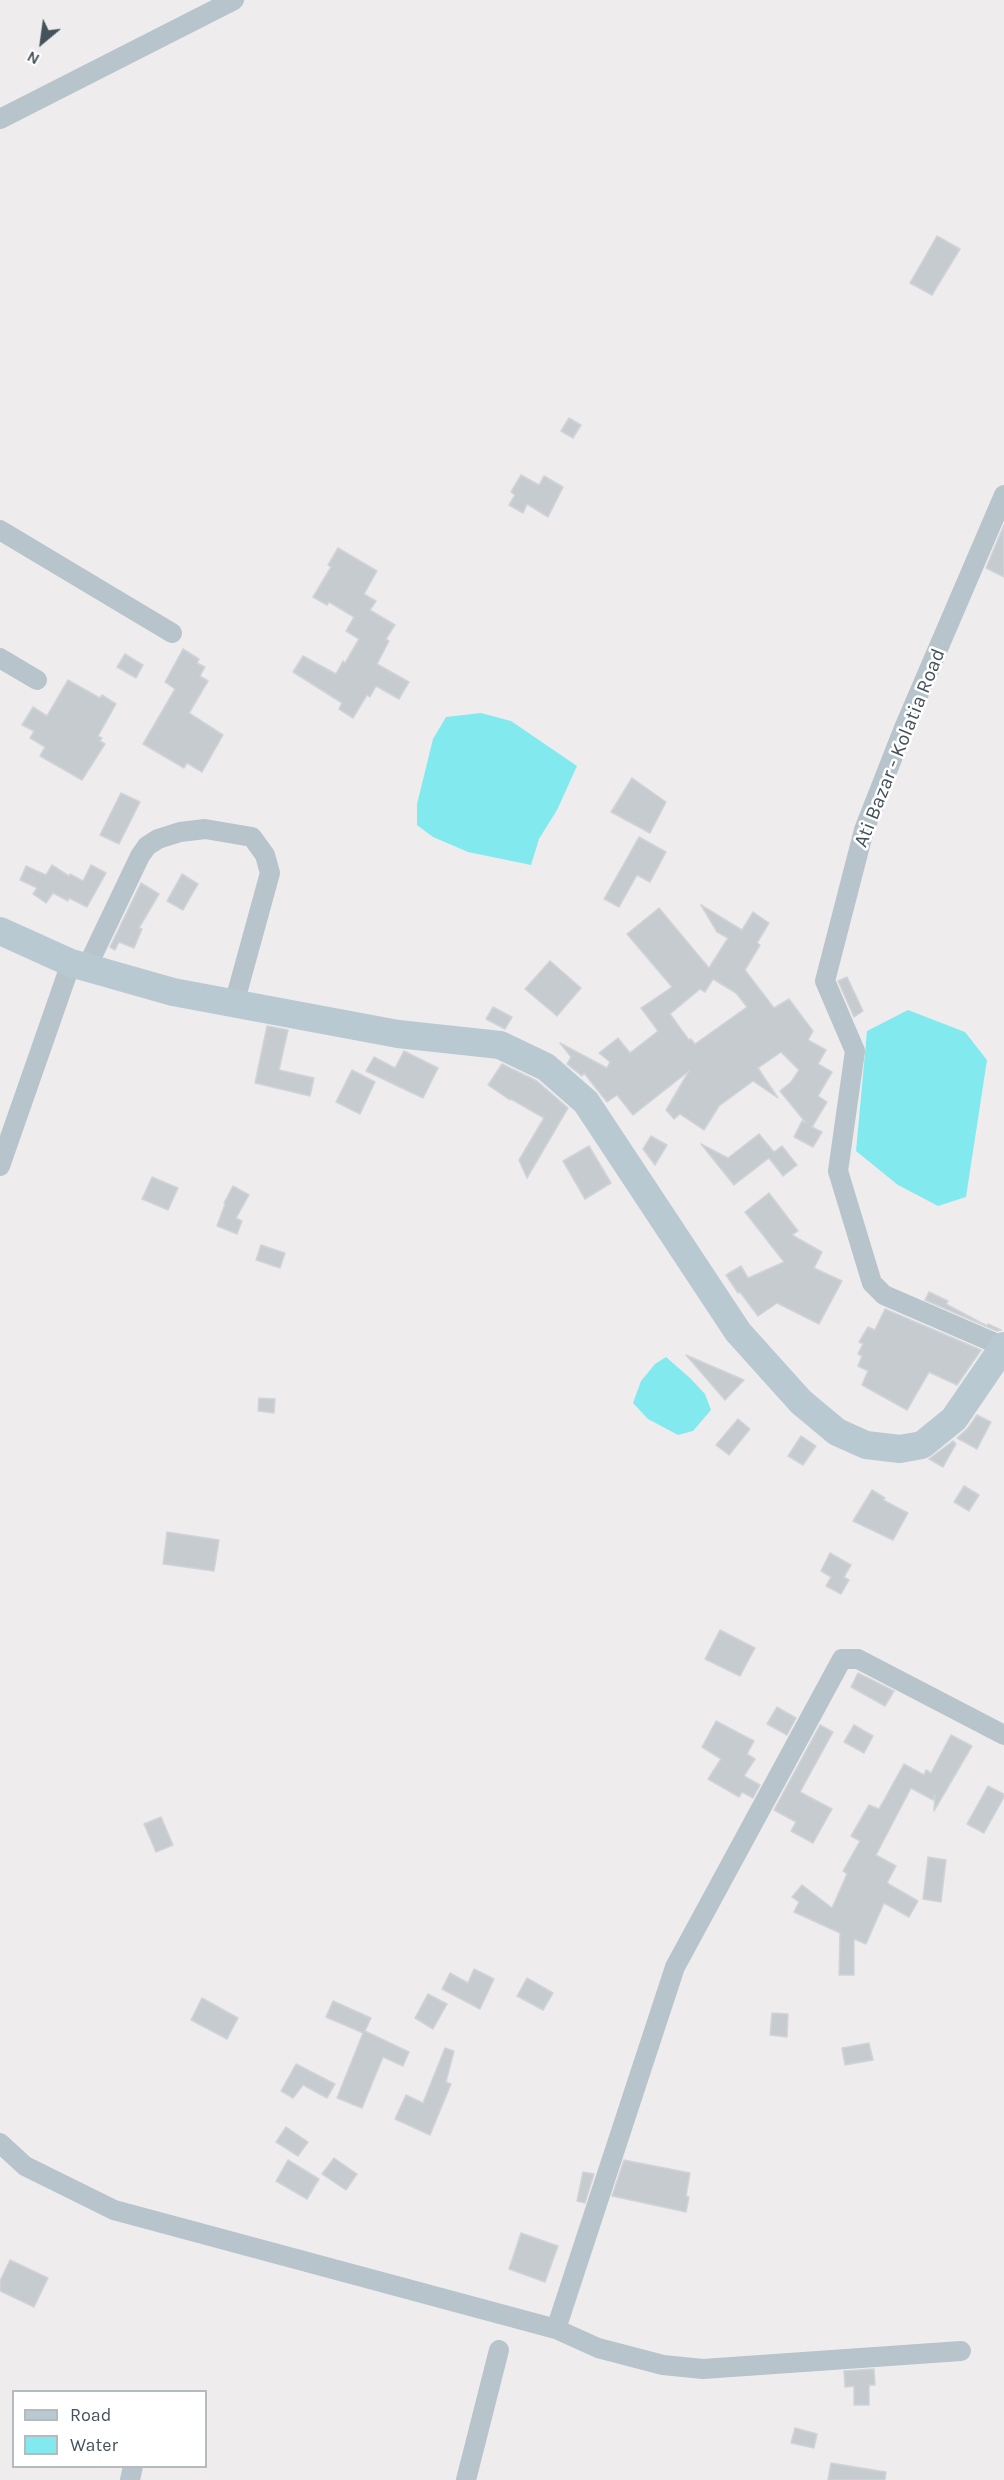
<!DOCTYPE html>
<style>
body{margin:0}
#map{position:relative;width:1004px;height:2480px;overflow:hidden;background:#efeced;font-family:Karla,sans-serif}
canvas{display:block}
.legend{position:absolute;left:12px;top:2390px;width:195px;height:78px;box-sizing:border-box;background:#fff;border:2px solid #b4babd;margin:0;padding:8px 10px;list-style:none;font-size:18px;color:#44535b}
.legend li{display:flex;align-items:center;gap:12px;height:30px}
.legend b{width:30px;border:2px solid #b4babd}
.north{position:absolute;left:12px;top:12px;width:60px;height:60px;-webkit-text-stroke:4px #fff;paint-order:stroke;rotate:209deg;font-size:16px;font-weight:700;line-height:24px;text-align:center;color:#44535b}
.north::after{content:'';display:block;margin:auto;width:21px;height:27px;background:#44535b;clip-path:polygon(50% 0,100% 100%,50% 72%,0 100%)}
</style>
<div id="map">
<canvas width="1004" height="2480"></canvas>
<ul class="legend">
<li><b style="height:8px;background:#b9c9d2"></b>Road</li>
<li><b style="height:16px;background:#82eaef"></b>Water</li>
</ul>
<div class="north">N</div>
</div>
<script>
const ctx = document.querySelector('canvas').getContext('2d');
ctx.lineJoin = 'round';
function fillPath(path, color) {
  ctx.fillStyle = color;
  ctx.fill(path, 'evenodd');
}
function shape(rows) {
  const path = new Path2D();
  for (const r of rows) {
    path.moveTo(r[0], r[1]);
    for (let i = 2; i < r.length; i += 2) path.lineTo(r[i], r[i + 1]);
  }
  return path;
}
function strokePath(path, color, width, dash) {
  ctx.strokeStyle = color;
  ctx.lineWidth = width;
  ctx.lineCap = dash ? 'butt' : 'round';
  ctx.setLineDash(dash || []);
  ctx.stroke(path);
}
function drawText(font, color, halo, rows, align = 'center') {
  ctx.font = font + ' Karla,sans-serif';
  ctx.lineWidth = 5;
  ctx.setLineDash([]);
  ctx.textBaseline = 'middle';
  ctx.strokeStyle = halo;
  ctx.fillStyle = color;
  for (const [text, x, y, turn = 0] of rows) {
    ctx.save();
    ctx.translate(x, y);
    ctx.rotate((+turn || 0) * Math.PI / 180);
    ctx.textAlign = isNaN(turn) ? turn : align;
    if (halo) ctx.strokeText(text, 0, 0);
    ctx.fillText(text, 0, 0);
    ctx.restore();
  }
}
fillPath(shape([
 [481,713,511,721,577,766,557,810,539,839,531,865,468,852,433,837,417,825,417,804,433,739,446,717],
 [908,1010,965,1032,987,1060,966,1197,938,1206,898,1185,856,1151,867,1031],
 [666,1357,690,1378,705,1394,711,1410,693,1431,678,1435,648,1419,633,1403,641,1381,655,1364]
]), '#82eaef');
const building = shape([
 [937,236,960,249,932,295,910,283,937,236],
 [569,418,581,425,573,438,561,431,569,418],
 [521,475,539,485,544,476,563,487,548,517,527,504,523,513,509,505,515,495,511,492,521,475],
 [1004,525,1004,577,986,568,1004,525],
 [338,548,377,571,364,594,376,601,370,610,395,625,386,639,389,641,377,664,409,682,399,699,376,686,370,697,367,695,353,718,339,709,342,703,293,672,303,656,336,674,343,661,345,663,359,639,346,631,354,617,329,602,327,605,313,597,331,567,328,565,338,548],
 [183,649,199,659,197,663,205,667,200,676,208,681,189,713,223,735,202,772,187,763,184,768,143,744,175,689,165,682,183,649],
 [125,654,143,665,136,678,117,667,125,654],
 [68,680,100,698,102,695,116,704,98,736,102,738,100,741,105,744,82,780,40,756,45,747,30,738,34,731,22,725,33,707,47,716,68,680],
 [632,778,666,802,650,833,611,812,632,778],
 [121,793,140,802,119,844,100,835,121,793],
 [639,837,666,852,650,882,637,875,619,907,604,899,639,837],
 [52,865,69,876,70,874,83,881,91,865,106,873,87,907,69,898,68,901,53,893,46,903,33,894,37,888,20,880,26,866,46,875,52,865],
 [182,874,198,884,183,910,167,901,182,874],
 [141,883,159,894,139,928,142,929,134,948,119,942,115,950,110,947,141,883],
 [701,905,742,930,753,912,769,923,757,943,760,945,745,970,774,1008,789,999,813,1031,808,1040,826,1050,818,1064,832,1072,818,1096,827,1102,812,1127,822,1132,813,1147,794,1137,802,1121,806,1123,780,1091,791,1082,799,1070,781,1052,758,1068,778,1098,753,1081,719,1106,704,1130,680,1114,674,1119,666,1110,689,1071,633,1115,617,1095,607,1102,584,1073,582,1076,567,1064,571,1057,560,1043,607,1068,610,1062,599,1053,618,1038,630,1053,658,1031,641,1008,672,987,627,934,659,908,709,968,728,938,717,932,701,905],
 [713,979,736,993,747,1007,695,1044,691,1039,689,1040,670,1014,700,989,705,992,713,979],
 [550,961,581,988,557,1016,525,989,550,961],
 [847,977,863,1011,854,1017,838,981,847,977],
 [493,1007,512,1017,505,1029,486,1019,493,1007],
 [267,1026,288,1030,279,1070,314,1078,310,1096,255,1083,267,1026],
 [404,1051,438,1068,423,1098,366,1071,374,1057,395,1068,404,1051],
 [502,1064,537,1081,568,1108,527,1178,519,1160,544,1118,511,1099,510,1100,488,1085,502,1064],
 [352,1070,375,1082,360,1114,336,1102,352,1070],
 [759,1134,774,1152,782,1146,797,1165,783,1176,769,1158,734,1185,701,1144,728,1158,759,1134],
 [651,1136,667,1145,655,1165,643,1149,651,1136],
 [589,1146,611,1183,585,1199,563,1161,589,1146],
 [152,1177,178,1188,168,1210,142,1199,152,1177],
 [233,1186,249,1195,236,1218,242,1221,237,1234,217,1226,225,1204,224,1203,233,1186],
 [769,1193,798,1231,792,1235,822,1252,814,1268,842,1281,819,1324,777,1303,758,1316,740,1292,738,1293,726,1275,741,1266,748,1278,784,1262,745,1212,769,1193],
 [261,1245,285,1253,280,1268,256,1260,261,1245],
 [929,1292,948,1301,946,1304,987,1326,988,1324,1001,1330,997,1331,925,1300,929,1292],
 [885,1309,981,1350,957,1385,929,1372,907,1410,862,1385,868,1371,858,1366,862,1356,858,1354,863,1344,859,1342,868,1327,875,1330,885,1309],
 [686,1355,744,1380,725,1400,686,1355],
 [259,1398,275,1399,274,1413,258,1411,259,1398],
 [977,1415,991,1422,977,1449,957,1438,968,1428,977,1415],
 [738,1419,750,1429,729,1455,716,1445,738,1419],
 [801,1436,816,1446,803,1465,788,1456,801,1436],
 [953,1441,956,1444,943,1467,929,1459,953,1441],
 [964,1486,979,1495,969,1511,954,1502,964,1486],
 [872,1490,885,1498,883,1500,908,1513,893,1540,853,1521,872,1490],
 [167,1532,219,1540,214,1571,163,1564,167,1532],
 [830,1553,851,1565,844,1577,849,1580,841,1594,826,1586,831,1577,821,1571,830,1553],
 [720,1630,755,1648,740,1676,705,1659,720,1630],
 [858,1673,894,1691,885,1706,851,1687,858,1673],
 [777,1707,796,1718,787,1735,767,1724,777,1707],
 [716,1721,754,1741,747,1754,755,1759,744,1776,760,1785,753,1798,742,1792,739,1797,708,1779,721,1759,702,1747,716,1721],
 [820,1725,833,1732,800,1792,832,1809,813,1843,791,1831,796,1822,774,1810,820,1725],
 [854,1725,873,1736,864,1753,844,1742,854,1725],
 [951,1735,972,1746,934,1811,935,1795,933,1800,911,1788,876,1855,896,1866,887,1883,918,1901,909,1917,884,1903,866,1944,854,1939,854,1975,839,1975,840,1933,794,1912,799,1902,792,1897,802,1885,832,1908,847,1874,843,1871,860,1841,851,1836,869,1805,879,1809,904,1764,924,1775,926,1770,931,1773,951,1735],
 [988,1786,1004,1794,1004,1797,984,1833,967,1824,988,1786],
 [161,1817,173,1845,156,1852,144,1824,161,1817],
 [928,1857,946,1860,941,1902,923,1899,928,1857],
 [474,1969,494,1979,480,2009,442,1989,450,1973,468,1983,474,1969],
 [527,1978,553,1993,543,2010,517,1996,527,1978],
 [428,1994,447,2004,433,2029,415,2018,428,1994],
 [202,1998,238,2018,227,2039,191,2020,202,1998],
 [333,2001,371,2018,365,2031,409,2052,403,2066,383,2057,362,2108,337,2098,363,2033,326,2017,333,2001],
 [772,2013,788,2014,787,2037,770,2035,772,2013],
 [869,2043,873,2060,845,2065,842,2048,869,2043],
 [445,2048,454,2051,446,2082,451,2084,430,2135,395,2119,406,2095,423,2103,445,2048],
 [296,2064,335,2084,327,2098,303,2085,293,2098,281,2091,296,2064],
 [286,2127,308,2142,298,2156,276,2142,286,2127],
 [334,2158,357,2174,346,2190,322,2174,334,2158],
 [288,2160,319,2179,307,2199,276,2181,288,2160],
 [624,2160,690,2173,686,2196,689,2197,686,2212,612,2196,624,2160],
 [583,2172,594,2174,585,2203,577,2201,583,2172],
 [521,2233,558,2246,545,2282,509,2269,521,2233],
 [10,2260,48,2278,34,2307,0,2291,0,2281,10,2260],
 [874,2369,875,2385,869,2385,869,2405,854,2405,854,2386,845,2387,844,2371,874,2369],
 [795,2428,817,2434,814,2448,791,2443,795,2428],
 [831,2463,886,2472,885,2480,828,2480,831,2463]
]);
fillPath(building, '#c6cbd0');
strokePath(building, '#d0d4d9', 1.5);
strokePath(shape([
 [0,119,234,0],
 [0,530,172,633],
 [0,658,37,680],
 [87,967,140,856,147,846,158,839,180,832,205,829,252,837,265,855,270,873,234,1004],
 [0,1166,71,963],
 [1002,1346,884,1295,872,1283,838,1171,855,1051,825,981,864,830,904,728,1004,495],
 [0,2143,25,2166,114,2210,556,2329],
 [961,2351,703,2369,663,2365,598,2348,556,2329,675,1967,842,1659,858,1659,1004,1735],
 [130,2480,133,2466],
 [466,2480,499,2350]
]), '#b7c4cb', 20);
strokePath(shape([
 [0,931,71,963,173,992,398,1034,500,1045,546,1067,586,1102,738,1332,801,1402,837,1432,866,1445,900,1449,922,1445,954,1419,1004,1346]
]), '#b9c9d2', 28);
drawText('20px', '#44535b', '#fff', [
 ["Ati Bazar - Kolatia Road",900,748,-68]
]);
</script>
